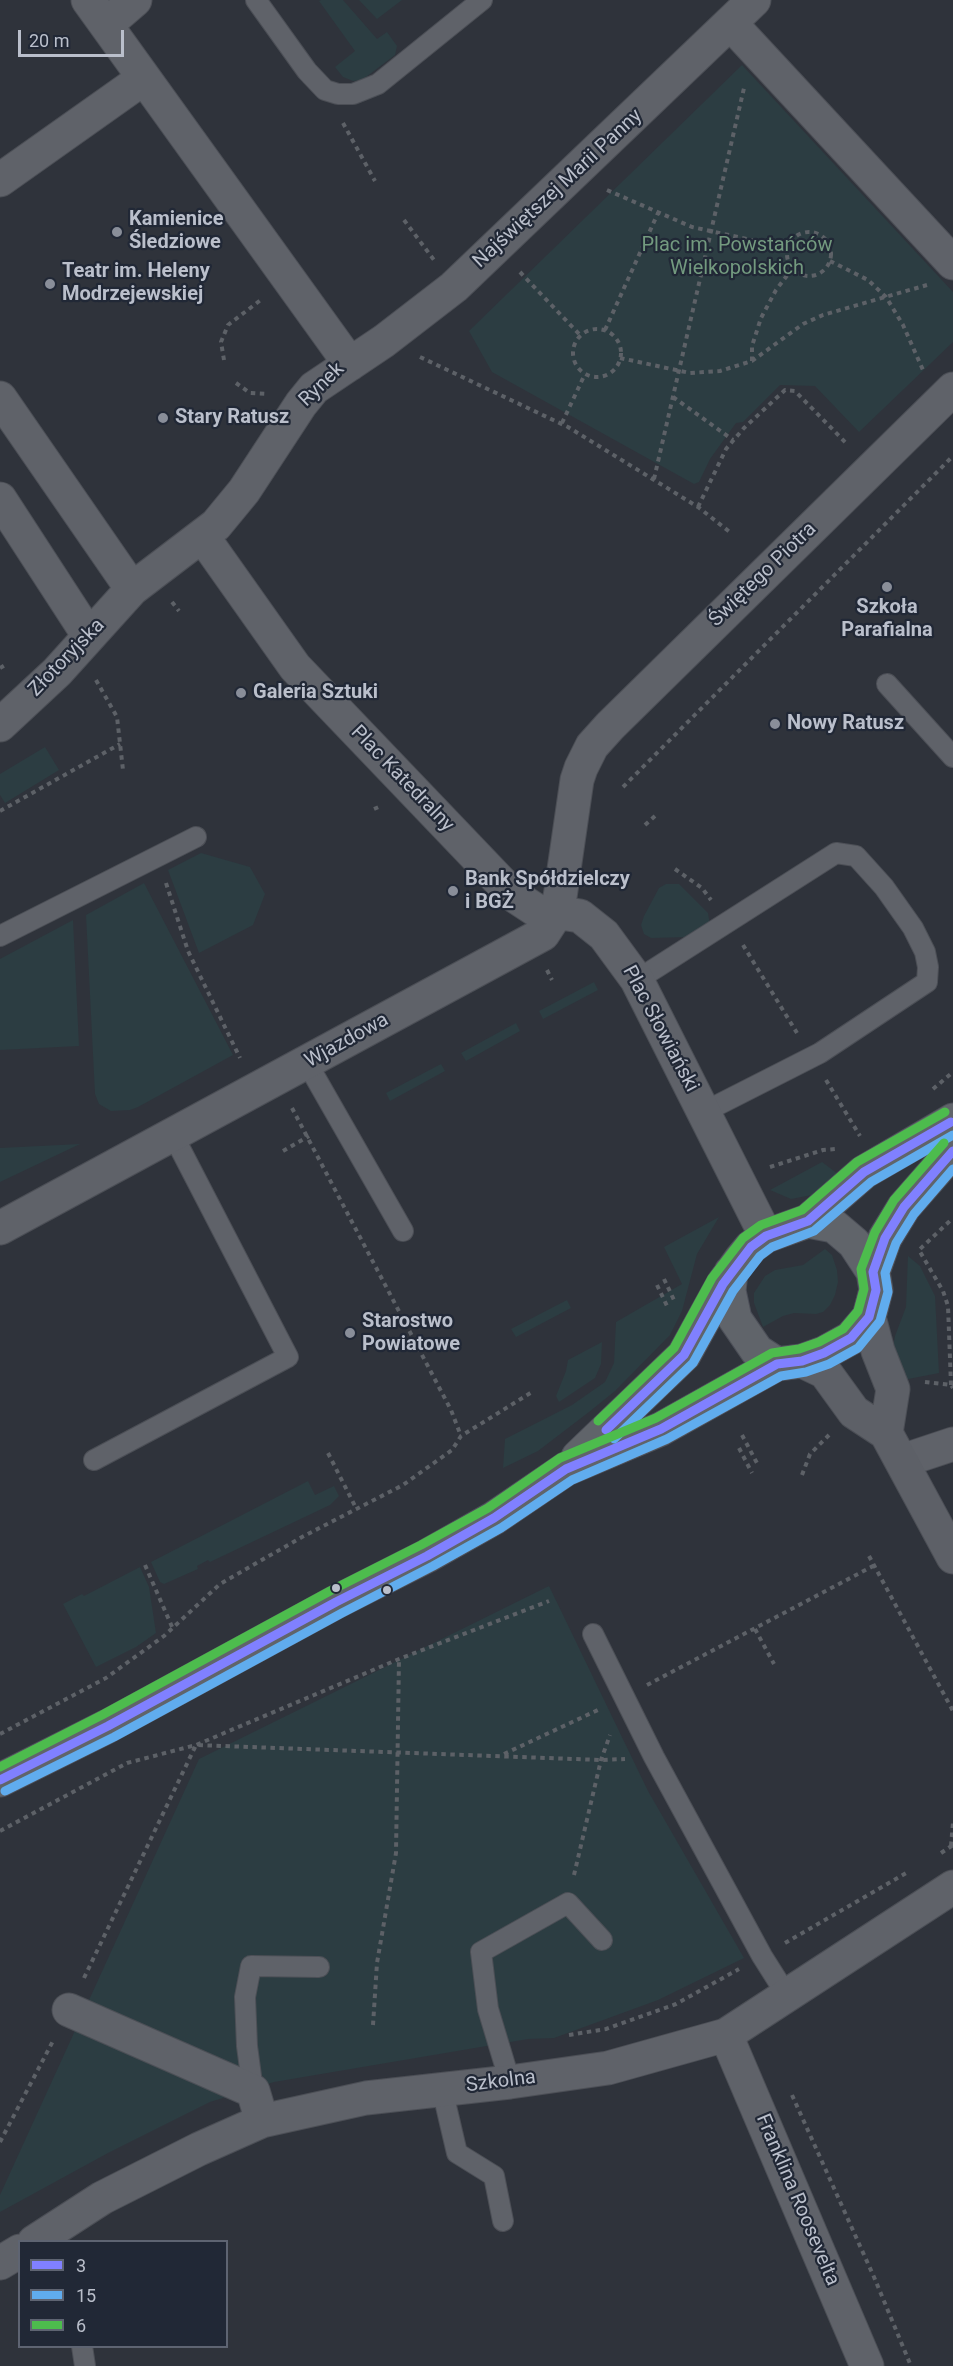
<!DOCTYPE html>
<meta charset="utf-8">
<style>
body{margin:0}
#map{position:relative;width:953px;height:2366px;overflow:hidden;background:#2f333b;font-family:Roboto,sans-serif}
canvas{display:block}
.legend{position:absolute;left:18px;top:2240px;width:210px;height:108px;box-sizing:border-box;background:#212836;border:2px solid #5e6472;margin:0;padding:8px 10px;list-style:none;font-size:18px;color:#babfcb}
.legend li{display:flex;align-items:center;gap:12px;height:30px}
.legend b{width:30px;border:2px solid #5e6472}
.scale{position:absolute;left:18px;top:30px;width:106px;height:27px;box-sizing:border-box;border:3px solid #babfcb;border-top:0;padding-left:8px;font-size:18px;line-height:21px;white-space:nowrap;color:#babfcb;-webkit-text-stroke:4px #212836;paint-order:stroke}
</style>
<div id="map">
<canvas width="953" height="2366"></canvas>
<ul class="legend">
<li><b style="height:8px;background:#8080ff"></b>3</li>
<li><b style="height:8px;background:#60acee"></b>15</li>
<li><b style="height:8px;background:#4dbc4d"></b>6</li>
</ul>
<div class="scale">20 m</div>
</div>
<script>
const ctx = document.querySelector('canvas').getContext('2d');
ctx.lineJoin = 'round';
function fillPath(path, color) {
  ctx.fillStyle = color;
  ctx.fill(path, 'evenodd');
}
function shape(rows) {
  const path = new Path2D();
  for (const r of rows) {
    if (r.length === 3) {
      path.moveTo(r[0] + r[2], r[1]);
      path.arc(r[0], r[1], r[2], 0, 2 * Math.PI);
      continue;
    }
    path.moveTo(r[0], r[1]);
    for (let i = 2; i < r.length; i += 2) path.lineTo(r[i], r[i + 1]);
  }
  return path;
}
function strokePath(path, color, width, dash) {
  ctx.strokeStyle = color;
  ctx.lineWidth = width;
  ctx.lineCap = dash ? 'butt' : 'round';
  ctx.setLineDash(dash || []);
  ctx.stroke(path);
}
function drawText(font, color, halo, rows, align = 'center') {
  ctx.font = font + ' Roboto,sans-serif';
  ctx.lineWidth = 4.5;
  ctx.setLineDash([]);
  ctx.textBaseline = 'middle';
  ctx.strokeStyle = halo;
  ctx.fillStyle = color;
  for (const [text, x, y, turn = 0] of rows) {
    ctx.save();
    ctx.translate(x, y);
    ctx.rotate((+turn || 0) * Math.PI / 180);
    ctx.textAlign = isNaN(turn) ? turn : align;
    if (halo) ctx.strokeText(text, 0, 0);
    ctx.fillText(text, 0, 0);
    ctx.restore();
  }
}
fillPath(shape([
 [321,0,343,0,377,39,387,32,397,46,395,55,362,80,353,81,343,77,335,67,355,51,319,1],
 [359,0,402,0,377,19],
 [742,65,953,292,953,342,859,432,815,386,780,385,743,422,736,423,710,459,699,482,694,484,492,372,469,331],
 [45,747,59,770,5,803,0,795,0,774],
 [201,853,250,867,265,894,253,925,199,953,168,870],
 [144,883,233,1055,138,1107,130,1110,111,1111,99,1104,95,1094,86,915],
 [666,884,679,884,708,913,710,925,689,937,651,938,644,934,641,925,644,916,659,888],
 [73,920,79,1046,0,1050,0,959],
 [594,982,598,990,543,1019,539,1011],
 [516,1023,520,1031,466,1061,461,1053],
 [441,1064,445,1071,390,1101,386,1093],
 [80,1144,0,1182,0,1148],
 [822,1162,838,1174,812,1195,791,1199,770,1190],
 [719,1217,697,1254,682,1311,670,1335,615,1391,589,1412,538,1451,503,1468,505,1439,572,1405,605,1382,614,1363,616,1322,682,1284,664,1247],
 [825,1249,832,1255,837,1270,838,1282,835,1295,830,1305,823,1312,816,1314,794,1313,783,1316,763,1327,754,1303,754,1293,765,1276,775,1270,803,1265],
 [908,1256,920,1266,935,1296,939,1373,903,1380,892,1353,895,1336,906,1307],
 [567,1300,571,1308,516,1337,511,1329],
 [602,1342,601,1364,595,1378,559,1402,556,1396,566,1371,568,1360],
 [308,1481,315,1495,334,1486,339,1496,330,1505,210,1562,208,1560,197,1566,198,1569,164,1584,160,1582,151,1562],
 [140,1567,149,1587,156,1633,136,1647,96,1667,63,1604,82,1594,84,1596],
 [549,1586,648,1791,744,1958,658,2000,554,2038,528,2039,274,2082,210,2102,108,2153,0,2212,0,2195,199,1759]
]), '#2c3d42');
const lane = shape([
 [256,0,307,71,325,90,338,94,353,94,378,84,482,0],
 [887,684,953,757],
 [0,936,196,837],
 [637,980,836,853,856,856,884,887,913,928,925,952,928,967,927,982,820,1053,704,1112],
 [307,1063,403,1231],
 [94,1460,288,1357,172,1133],
 [593,1634,654,1757,762,1956,786,1994],
 [510,2082,488,2009,481,1952,568,1903,602,1940],
 [442,2089,457,2153,494,2176,503,2221],
 [253,2091,247,2046,245,1997,251,1966,319,1967],
 [82,2346,85,2366]
]);
const street = shape([
 [88,0,350,364],
 [731,24,953,263],
 [106,25,135,0],
 [0,180,144,78],
 [0,398,132,589],
 [0,499,89,636],
 [203,537,295,667,513,895,551,920],
 [0,725,57,672,132,589,216,525,244,491,301,404,314,388,384,341,454,287,754,0],
 [555,912,580,916,604,935,637,980,766,1236],
 [0,1228,543,934,554,917,560,897,577,780,581,768,592,746,610,726,953,389],
 [902,1461,953,1444],
 [69,2010,253,2091,262,2121],
 [726,2035,867,2366],
 [34,2242,102,2198,199,2149,262,2121,366,2098,510,2082,608,2068,726,2035,953,1887],
 [0,2263,20,2251]
]);
const secondary = shape([
 [869,1317,878,1351,893,1389,886,1433],
 [802,1361,825,1372,854,1412,886,1433,953,1557]
]);
const primary = shape([
 [808,1221,864,1172,953,1120],
 [873,1272,885,1238,904,1207,953,1151],
 [578,1457,684,1355,723,1284,741,1259,751,1247,766,1236,808,1221,834,1226,854,1243,873,1272,876,1290,869,1317,851,1338,824,1353,802,1361,777,1364,757,1351,735,1319,729,1291,731,1272],
 [0,1780,108,1726,336,1602,427,1556,494,1518,566,1469,661,1429,777,1364]
]);
strokePath(lane, '#4c4f56', 22);
strokePath(street, '#4c4f56', 35);
strokePath(secondary, '#4c4f56', 35);
strokePath(primary, '#4c4f58', 35);
strokePath(shape([
 [343,123,375,181],
 [607,190,692,227,788,248],
 [404,220,434,260],
 [809,254,22],
 [830,261,868,280,886,297,903,325,923,370],
 [520,272,580,335],
 [597,353,24],
 [605,330,658,213],
 [420,357,568,427,698,507,731,533],
 [620,358,690,373,720,371,752,361,803,324,823,315,927,285],
 [224,360,221,342,228,325,262,299],
 [752,361,752,346,761,318,776,290,792,269],
 [236,383,250,393,267,394],
 [673,397,733,440],
 [562,423,585,374],
 [654,479,744,88],
 [698,507,726,449,744,428,785,390,795,391,847,444],
 [172,602,179,611],
 [0,668,5,665],
 [96,680,117,717,123,770],
 [623,787,953,456],
 [374,809,381,806],
 [0,811,120,744],
 [645,825,656,815],
 [675,869,702,888,711,900],
 [166,883,188,951,240,1058],
 [743,945,797,1033],
 [547,970,552,980],
 [826,1080,860,1136],
 [933,1089,953,1072],
 [292,1108,451,1410,461,1436],
 [283,1151,309,1136],
 [770,1167,823,1150,835,1149],
 [664,1279,674,1300],
 [657,1285,668,1308],
 [925,1382,951,1385,953,1388],
 [951,1385,948,1306,943,1291,919,1250,953,1218],
 [742,1435,758,1465],
 [739,1448,752,1473],
 [328,1453,356,1508],
 [802,1475,810,1454,829,1435],
 [869,1556,953,1711],
 [145,1565,173,1629],
 [755,1629,774,1664],
 [647,1685,875,1565],
 [0,1734,106,1678,164,1636,220,1584,302,1537,403,1485,452,1450,461,1436,532,1392],
 [504,1754,600,1709],
 [0,1831,127,1763,196,1745,399,1659,549,1601],
 [951,1846,953,1822],
 [941,1853,953,1845],
 [574,1875,601,1760,610,1735],
 [785,1943,906,1873],
 [84,1978,196,1745,601,1760,625,1759],
 [373,2025,377,1963,396,1853,399,1659],
 [569,2035,606,2029,676,2004,739,1969],
 [792,2095,874,2277,911,2366],
 [0,2142,54,2039]
]), '#5d6167', 4, [4.5, 4.5]);
strokePath(lane, '#5f6269', 20);
strokePath(street, '#5f6269', 33);
strokePath(secondary, '#5d6067', 33);
strokePath(primary, '#60646a', 33);
strokePath(shape([
 [606,1430,684,1355,723,1284,751,1247,766,1236,808,1221,864,1172,951,1122],
 [0,1780,108,1726,336,1602,427,1556,494,1518,566,1469,661,1429,777,1364,802,1361,824,1353,851,1338,869,1317,876,1290,873,1272,885,1238,904,1207,953,1151]
]), '#8080ff', 9);
strokePath(shape([
 [614,1439,693,1363,733,1291,760,1256,772,1247,814,1231,871,1182,953,1135],
 [5,1791,114,1737,342,1613,433,1566,501,1528,572,1480,667,1439,781,1376,806,1372,829,1364,858,1348,880,1321,888,1292,885,1273,896,1243,914,1214,953,1169]
]), '#60acee', 9);
strokePath(shape([
 [598,1421,674,1348,712,1278,743,1238,761,1225,802,1210,857,1162,945,1112],
 [0,1767,102,1715,330,1591,421,1545,488,1508,560,1458,656,1418,772,1353,799,1349,819,1342,843,1329,858,1311,864,1289,861,1269,875,1232,894,1200,944,1143]
]), '#4dbc4d', 9);
for (const [x, y, r, color] of [
 [117,232,6,"#898e99"],
 [50,284,6,"#898e99"],
 [163,418,6,"#898e99"],
 [887,587,6,"#898e99"],
 [241,693,6,"#898e99"],
 [775,724,6,"#898e99"],
 [453,891,6,"#898e99"],
 [350,1333,6,"#898e99"],
 [336,1588,5,"#babfcb"],
 [387,1590,5,"#babfcb"]
]) {
  const dot = new Path2D();
  dot.arc(x, y, r, 0, 2 * Math.PI);
  ctx.fillStyle = color;
  ctx.fill(dot);
  strokePath(dot, '#212836', 2);
}
drawText('20px', '#babfcb', '#212836', [
 ["Najświętszej Marii Panny",558,189,-43],
 ["Rynek",322,385,-44],
 ["Świętego Piotra",763,575,-44],
 ["Złotoryjska",67,658,-46],
 ["Plac Katedralny",402,779,46],
 ["Plac Słowiański",660,1029,62],
 ["Wjazdowa",347,1041,-29],
 ["Szkolna",501,2082,-7],
 ["Franklina Roosevelta",797,2200,67]
]);
drawText('bold 20px', '#babfcb', '#212836', [
 ["Kamienice",129,220],
 ["Śledziowe",129,243],
 ["Teatr im. Heleny",62,272],
 ["Modrzejewskiej",62,295],
 ["Stary Ratusz",175,418],
 ["Szkoła",887,608,"center"],
 ["Parafialna",887,631,"center"],
 ["Galeria Sztuki",253,693],
 ["Nowy Ratusz",787,724],
 ["Bank Spółdzielczy",465,880],
 ["i BGŻ",465,903],
 ["Starostwo",362,1322],
 ["Powiatowe",362,1345]
], 'left');
drawText('20px', '#739a7f', '#212836', [
 ["Plac im. Powstańców",737,246],
 ["Wielkopolskich",737,269]
]);
</script>
